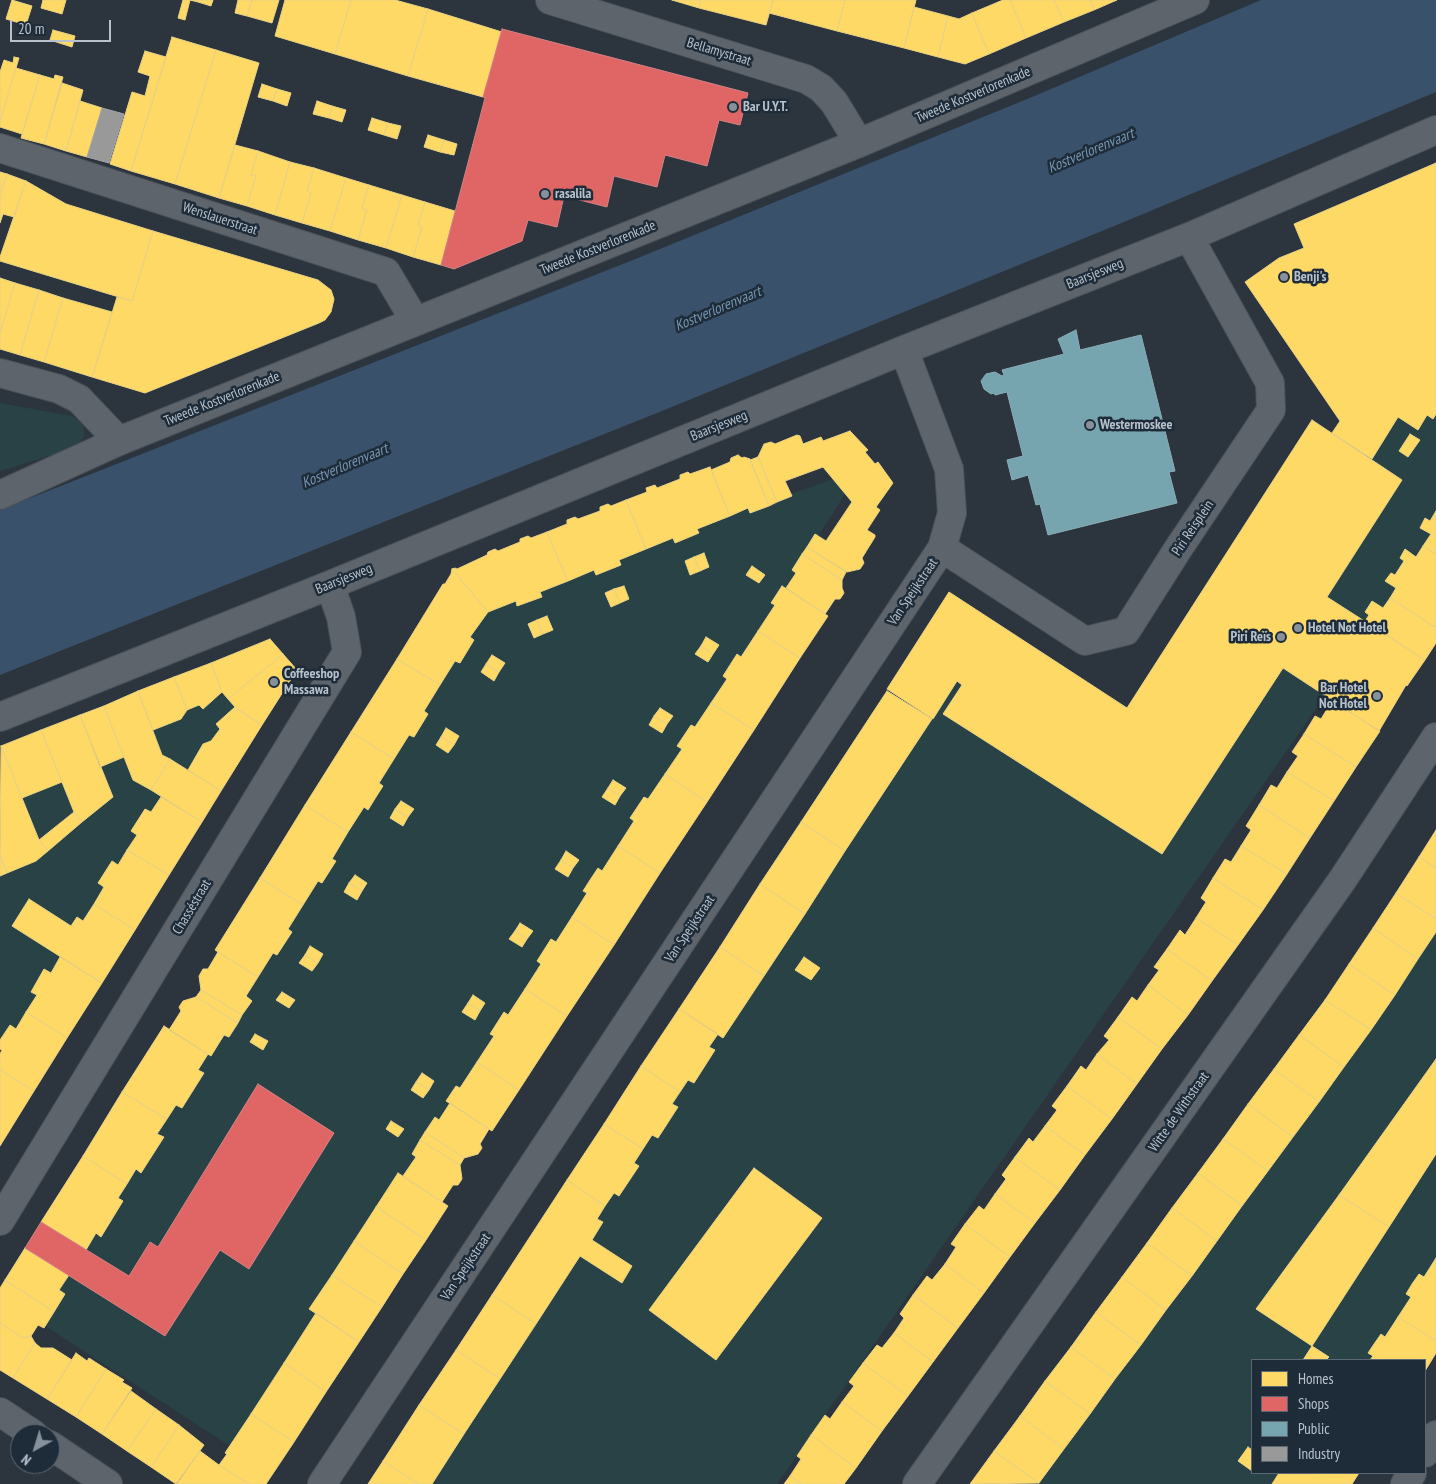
<!DOCTYPE html>
<meta charset="utf-8">
<style>
body{margin:0}
#map{position:relative;width:1436px;height:1484px;overflow:hidden;background:#2c353e;font-family:"PT Sans Narrow",sans-serif}
canvas{display:block}
.legend{position:absolute;left:1251px;top:1359px;width:175px;height:115px;box-sizing:border-box;background:#1e2c39;border:1px solid #5b6874;margin:0;padding:6px 9px;list-style:none;font-size:15px;color:#b7c2cd}
.legend li{display:flex;align-items:center;gap:10px;height:25px}
.legend b{width:25px;border:1px solid #5b6874}
.north{position:absolute;left:10px;top:1424px;width:50px;height:50px;box-sizing:border-box;background:#1e2c39;border:1px solid #5b6874;border-radius:50%;rotate:219deg;font-size:14px;font-weight:700;line-height:20px;text-align:center;color:#b7c2cd}
.north::after{content:'';display:block;margin:auto;width:18px;height:22px;background:#86919b;clip-path:polygon(50% 0,100% 100%,50% 72%,0 100%)}
.scale{position:absolute;left:10px;top:20px;width:101px;height:22px;box-sizing:border-box;border:2px solid #b7c2cd;border-top:0;padding-left:6px;font-size:15px;line-height:18px;white-space:nowrap;color:#b7c2cd;-webkit-text-stroke:4px #1e2c39;paint-order:stroke}
</style>
<div id="map">
<canvas width="1436" height="1484"></canvas>
<ul class="legend">
<li><b style="height:14px;background:#ffd966"></b>Homes</li>
<li><b style="height:14px;background:#e06666"></b>Shops</li>
<li><b style="height:14px;background:#76a5af"></b>Public</li>
<li><b style="height:14px;background:#999"></b>Industry</li>
</ul>
<div class="north">N</div>
<div class="scale">20 m</div>
</div>
<script>
const ctx = document.querySelector('canvas').getContext('2d');
ctx.lineJoin = 'round';
function fillPath(path, color) {
  ctx.fillStyle = color;
  ctx.fill(path, 'evenodd');
}
function shape(rows) {
  const path = new Path2D();
  for (const r of rows) {
    path.moveTo(r[0], r[1]);
    for (let i = 2; i < r.length; i += 2) path.lineTo(r[i], r[i + 1]);
  }
  return path;
}
function strokePath(path, color, width, dash) {
  ctx.strokeStyle = color;
  ctx.lineWidth = width;
  ctx.lineCap = dash ? 'butt' : 'round';
  ctx.setLineDash(dash || []);
  ctx.stroke(path);
}
function drawText(font, color, halo, rows, align = 'center') {
  ctx.font = font + ' "PT Sans Narrow",sans-serif';
  ctx.lineWidth = 5;
  ctx.setLineDash([]);
  ctx.textBaseline = 'middle';
  ctx.strokeStyle = halo;
  ctx.fillStyle = color;
  for (const [text, x, y, turn = 0] of rows) {
    ctx.save();
    ctx.translate(x, y);
    ctx.rotate((+turn || 0) * Math.PI / 180);
    ctx.textAlign = isNaN(turn) ? turn : align;
    if (halo) ctx.strokeText(text, 0, 0);
    ctx.fillText(text, 0, 0);
    ctx.restore();
  }
}
fillPath(shape([
 [1436,222,1436,536,777,1484,412,1484,935,672,1151,746,1362,424],
 [0,403,72,416,83,424,85,435,79,444,59,453,0,471],
 [861,469,236,1450,39,1322,481,605],
 [267,676,0,1050,0,793],
 [1436,896,1436,1303,1401,1360,1252,1360,1252,1473,1332,1473,1325,1484,1020,1484]
]), '#284245');
fillPath(shape([
 [1261,0,1436,0,1436,92,1119,224,657,413,0,675,0,510,633,260,1032,97]
]), '#39516a');
const homes = shape([
 [12,0,32,6,26,25,6,19,12,0],
 [43,0,66,0,62,14,41,8,43,0],
 [183,0,199,0,198,2,190,0,185,20,178,18,183,0],
 [199,0,213,0,211,6,198,2,199,0],
 [238,0,252,0,247,16,235,13,238,0],
 [252,0,279,0,272,23,247,16,252,0],
 [285,0,351,0,335,54,275,36,285,0],
 [351,0,395,0,428,9,408,76,335,54,351,0],
 [672,0,701,0,699,8,672,0],
 [701,0,773,0,766,25,699,8,701,0],
 [773,0,845,0,837,31,769,13,773,0],
 [845,0,916,0,904,48,837,31,845,0],
 [1003,0,1010,0,1026,38,989,54,972,13,1003,0],
 [1010,0,1054,0,1064,22,1026,38,1010,0],
 [1054,0,1090,0,1094,10,1064,22,1054,0],
 [1090,0,1117,0,1094,10,1090,0],
 [914,7,948,16,938,57,904,48,914,7],
 [428,9,502,32,483,97,408,76,428,9],
 [972,13,989,54,965,64,938,57,948,16,959,19,972,13],
 [53,30,75,36,72,47,50,40,53,30],
 [172,37,216,50,175,184,131,171,172,37],
 [216,50,259,63,219,198,175,184,216,50],
 [145,51,166,57,131,171,110,164,132,92,145,96,150,76,138,72,145,51],
 [14,57,19,58,0,121,0,72,4,60,13,63,14,57],
 [16,68,40,75,22,134,0,127,0,121,16,68],
 [40,75,54,79,55,75,63,77,44,144,21,138,40,75],
 [62,83,83,90,66,151,44,144,62,83],
 [262,84,277,89,273,101,258,97,262,84],
 [277,89,291,93,287,106,273,101,277,89],
 [80,101,102,108,87,157,66,151,80,101],
 [317,101,332,106,329,118,313,114,317,101],
 [332,106,346,110,342,122,329,118,332,106],
 [372,118,388,123,384,135,368,130,372,118],
 [388,123,401,126,397,139,384,135,388,123],
 [428,135,444,140,440,152,424,147,428,135],
 [444,140,457,144,454,155,440,152,444,140],
 [235,145,258,151,251,175,256,176,247,206,219,198,235,145],
 [258,151,290,162,275,215,247,206,256,176,251,175,258,151],
 [290,162,314,168,307,191,311,193,302,223,275,215,290,162],
 [1436,163,1436,414,1433,419,1427,415,1418,430,1398,417,1372,459,1332,433,1340,421,1245,282,1279,258,1304,248,1294,224,1436,163],
 [314,168,346,178,330,231,302,223,311,193,307,191,314,168],
 [0,172,7,174,0,195,0,172],
 [7,174,26,181,14,217,3,214,0,223,0,195,7,174],
 [346,178,369,185,362,208,367,210,358,240,330,231,346,178],
 [26,181,66,204,153,231,132,301,0,261,0,257,26,181],
 [369,185,402,195,386,248,358,240,367,210,362,208,369,185],
 [402,195,425,202,418,225,422,227,413,257,386,248,402,195],
 [425,202,455,211,441,265,413,257,422,227,418,225,425,202],
 [153,231,318,280,331,290,334,299,331,312,325,320,319,323,145,393,92,377,117,297,132,301,153,231],
 [0,278,15,283,0,333,0,278],
 [15,283,39,290,20,355,0,349,0,333,15,283],
 [39,290,63,298,44,362,20,355,39,290],
 [63,298,112,312,92,377,44,362,63,298],
 [1312,420,1402,480,1327,597,1425,660,1407,686,1406,685,1379,731,1283,668,1162,854,943,714,962,685,957,681,933,719,887,689,949,592,1127,708,1312,420],
 [850,431,868,450,865,452,875,464,878,462,893,483,876,507,880,510,867,530,875,535,875,537,862,558,864,563,860,569,847,572,807,547,815,534,826,541,852,502,823,467,785,481,792,496,777,502,758,457,764,444,771,442,775,444,797,435,800,436,803,444,821,437,823,441,850,431],
 [1410,434,1420,440,1408,457,1399,451,1410,434],
 [738,455,742,458,744,457,750,459,769,506,750,513,748,508,730,516,711,470,730,462,731,458,738,455],
 [758,457,777,502,769,506,750,460,758,457],
 [710,467,730,516,697,529,699,533,675,543,673,538,646,549,626,500,647,492,646,488,655,485,657,488,680,479,680,475,688,472,690,474,710,467],
 [626,500,646,549,619,560,621,565,596,575,594,570,568,581,547,532,567,524,567,520,575,517,578,519,600,511,600,507,608,504,611,506,626,500],
 [1436,511,1436,554,1423,546,1431,534,1420,528,1425,518,1430,521,1436,511],
 [547,532,568,581,540,592,542,597,517,606,516,601,488,612,452,569,455,568,457,569,487,555,488,552,495,549,498,551,520,542,520,539,528,536,531,538,547,532],
 [1423,546,1436,554,1436,628,1390,598,1396,588,1385,581,1391,573,1395,575,1404,561,1400,558,1405,549,1416,557,1423,546],
 [807,547,846,572,842,580,802,554,807,547],
 [704,553,709,567,700,571,694,557,704,553],
 [802,554,842,580,842,588,844,593,840,599,835,599,825,614,786,588,796,573,792,570,802,554],
 [694,557,700,571,690,575,685,561,694,557],
 [752,566,765,575,759,583,746,575,752,566],
 [452,569,488,612,470,637,474,640,460,663,455,661,440,685,397,659,443,584,445,584,451,574,452,569],
 [624,586,629,599,620,603,614,589,624,586],
 [782,586,828,616,800,658,758,631,775,605,771,603,782,586],
 [614,589,620,603,611,607,605,593,614,589],
 [1390,598,1436,628,1436,643,1425,660,1365,621,1369,615,1365,612,1372,601,1383,608,1390,598],
 [547,616,553,630,543,634,537,620,547,616],
 [537,620,543,634,534,638,528,624,537,620],
 [758,631,800,658,754,730,711,703,727,679,723,676,737,654,741,657,758,631],
 [706,637,719,645,713,654,701,646,706,637],
 [270,639,283,654,228,699,222,692,211,663,270,639],
 [701,646,713,654,708,662,695,654,701,646],
 [283,654,297,670,262,725,235,707,228,699,283,654],
 [492,655,505,663,499,672,486,664,492,655],
 [397,659,440,685,424,711,428,714,414,737,409,735,394,759,351,732,397,659],
 [211,663,222,692,203,709,199,705,187,710,174,677,211,663],
 [486,664,499,672,494,681,481,672,486,664],
 [174,677,187,710,181,719,153,730,138,691,174,677],
 [138,691,162,755,170,759,151,790,133,780,104,706,138,691],
 [887,691,932,719,845,851,801,822,887,691],
 [1332,701,1380,731,1356,767,1304,734,1315,716,1321,719,1332,701],
 [711,703,754,730,707,802,665,774,682,749,677,746,691,725,695,727,711,703],
 [104,706,124,757,100,767,80,715,104,706],
 [235,707,262,725,221,791,188,770,203,744,211,741,220,729,216,724,235,707],
 [660,708,673,716,667,724,654,716,660,708],
 [80,715,113,797,82,822,74,812,41,730,80,715],
 [654,716,667,724,662,733,649,725,654,716],
 [446,728,459,736,454,745,441,737,446,728],
 [41,730,62,782,22,798,1,746,41,730],
 [351,732,394,759,379,783,383,786,376,797,368,810,364,807,348,832,305,805,351,732],
 [1304,734,1356,767,1334,801,1287,772,1298,756,1292,752,1304,734],
 [441,737,454,745,448,753,436,745,441,737],
 [1,746,39,840,48,851,36,861,7,873,0,855,1,746],
 [170,759,221,791,202,822,151,790,170,759],
 [1287,772,1334,801,1310,838,1259,805,1271,785,1277,788,1287,772],
 [665,774,707,802,660,873,618,846,634,821,630,818,644,797,648,799,665,774],
 [613,780,626,788,620,796,608,788,613,780],
 [608,788,620,796,615,805,602,797,608,788],
 [161,797,202,822,169,875,127,850,137,835,131,831,145,809,151,812,161,797],
 [401,801,414,809,408,817,395,809,401,801],
 [305,805,348,832,332,859,336,861,322,883,318,881,303,905,260,878,305,805],
 [1259,805,1310,838,1287,874,1241,846,1251,830,1246,826,1259,805],
 [395,809,408,817,403,826,390,818,395,809],
 [74,812,82,822,48,851,39,840,74,812],
 [801,822,845,851,805,914,760,884,801,822],
 [1436,830,1436,868,1419,857,1436,830],
 [618,846,660,873,614,945,572,917,587,893,583,891,590,880,598,868,602,871,618,846],
 [1241,846,1287,874,1263,910,1213,878,1225,859,1231,862,1241,846],
 [127,850,169,875,135,930,94,904,104,887,98,883,112,861,118,865,127,850],
 [566,851,579,860,573,868,561,860,566,851],
 [0,855,7,873,0,876,0,855],
 [1419,857,1436,868,1436,919,1396,893,1419,857],
 [561,860,573,868,568,877,555,869,561,860],
 [355,875,367,883,362,891,349,883,355,875],
 [260,878,303,905,288,929,292,932,277,955,273,953,258,977,215,950,260,878],
 [1213,878,1263,910,1238,945,1196,918,1206,902,1201,898,1213,878],
 [349,883,362,891,357,900,344,892,349,883],
 [760,884,805,914,764,976,720,947,760,884],
 [1396,893,1436,919,1436,932,1418,959,1373,928,1396,893],
 [29,899,71,926,77,917,83,921,94,904,135,930,102,983,12,926,29,899],
 [572,917,614,945,567,1016,525,989,541,964,537,961,551,939,556,942,572,917],
 [1196,918,1238,945,1212,981,1167,949,1180,930,1185,935,1196,918],
 [520,923,533,931,527,939,515,931,520,923],
 [1373,928,1418,959,1395,995,1349,964,1373,928],
 [515,931,527,939,522,947,509,939,515,931],
 [310,946,323,954,318,963,305,955,310,946],
 [720,947,764,976,723,1038,679,1009,720,947],
 [1167,949,1212,981,1188,1015,1148,985,1159,970,1154,967,1167,949],
 [218,952,258,977,246,996,252,1001,242,1015,201,990,199,976,203,969,208,969,218,952],
 [305,955,318,963,312,971,299,963,305,955],
 [60,957,102,983,67,1038,26,1012,37,995,31,992,44,969,51,973,60,957],
 [804,957,820,968,811,980,795,970,804,957],
 [1349,964,1395,995,1371,1030,1325,1000,1349,964],
 [1148,985,1188,1015,1162,1049,1118,1017,1132,997,1137,1001,1148,985],
 [525,989,567,1016,519,1090,477,1062,494,1036,490,1034,504,1012,508,1015,525,989],
 [201,990,242,1015,238,1023,196,997,201,990],
 [282,992,295,1000,289,1008,276,1000,282,992],
 [473,995,485,1003,480,1011,468,1003,473,995],
 [196,997,238,1023,229,1037,224,1035,211,1056,169,1030,181,1011,179,1007,183,1001,196,997],
 [1325,1000,1371,1030,1344,1067,1299,1035,1325,1000],
 [468,1003,480,1011,475,1020,462,1012,468,1003],
 [679,1009,718,1034,709,1047,715,1050,694,1083,688,1080,680,1092,641,1066,679,1009],
 [26,1012,67,1038,34,1091,0,1070,0,1054,2,1050,0,1049,0,1040,10,1025,16,1029,26,1012],
 [1118,1017,1162,1049,1137,1084,1097,1054,1109,1040,1104,1036,1118,1017],
 [164,1026,208,1054,198,1070,204,1073,182,1108,176,1105,167,1119,122,1092,164,1026],
 [255,1034,268,1041,263,1050,250,1042,255,1034],
 [1299,1035,1344,1067,1319,1102,1274,1069,1299,1035],
 [1097,1054,1137,1084,1112,1119,1067,1086,1081,1066,1086,1070,1097,1054],
 [1436,1059,1436,1154,1389,1227,1339,1195,1436,1059],
 [477,1062,519,1090,492,1131,446,1101,456,1086,460,1088,477,1062],
 [641,1066,680,1092,672,1104,678,1107,658,1138,652,1135,643,1149,604,1124,641,1066],
 [1274,1069,1319,1102,1293,1137,1248,1104,1274,1069],
 [0,1070,34,1091,0,1146,0,1070],
 [422,1073,434,1081,429,1090,416,1082,422,1073],
 [416,1082,429,1090,423,1098,411,1090,416,1082],
 [1067,1086,1112,1119,1085,1155,1045,1126,1057,1110,1052,1106,1067,1086],
 [122,1092,167,1119,157,1134,164,1137,141,1173,136,1169,127,1184,83,1156,122,1092],
 [450,1103,489,1129,480,1144,482,1148,478,1154,464,1158,425,1132,435,1117,439,1120,450,1103],
 [1248,1104,1293,1137,1268,1171,1223,1139,1248,1104],
 [391,1121,404,1129,398,1137,386,1129,391,1121],
 [604,1124,643,1149,634,1163,639,1166,619,1196,614,1193,605,1206,567,1180,604,1124],
 [1045,1126,1085,1155,1060,1190,1015,1157,1029,1138,1033,1142,1045,1126],
 [425,1132,464,1158,460,1165,420,1140,425,1132],
 [1223,1139,1268,1171,1242,1206,1198,1173,1223,1139],
 [420,1140,460,1165,462,1179,458,1185,453,1185,442,1202,403,1176,416,1157,412,1154,420,1140],
 [83,1156,127,1184,118,1198,123,1201,101,1237,96,1233,86,1250,41,1222,83,1156],
 [1015,1157,1060,1190,1035,1223,995,1194,1006,1179,1002,1175,1015,1157],
 [754,1168,822,1218,716,1360,649,1310,754,1168],
 [398,1173,448,1206,426,1240,376,1207,398,1173],
 [1198,1173,1242,1206,1217,1241,1172,1208,1198,1173],
 [567,1180,605,1206,597,1219,603,1222,592,1240,632,1266,622,1283,580,1256,536,1324,492,1295,567,1180],
 [995,1194,1035,1223,1010,1257,965,1224,979,1206,984,1210,995,1194],
 [1339,1195,1389,1227,1312,1346,1256,1309,1339,1195],
 [376,1207,426,1240,403,1274,354,1241,376,1207],
 [1172,1208,1217,1241,1192,1276,1147,1243,1172,1208],
 [965,1224,1010,1257,984,1293,945,1264,956,1247,951,1244,965,1224],
 [354,1241,403,1274,382,1307,332,1275,354,1241],
 [1147,1243,1192,1276,1166,1310,1122,1277,1147,1243],
 [25,1248,69,1275,59,1290,65,1294,54,1312,5,1280,25,1248],
 [1436,1258,1436,1341,1398,1317,1411,1297,1406,1294,1412,1284,1419,1274,1424,1277,1436,1258],
 [945,1264,984,1293,958,1328,913,1295,927,1276,932,1280,945,1264],
 [332,1275,382,1307,359,1342,309,1309,332,1275],
 [1122,1277,1166,1310,1141,1345,1096,1312,1122,1277],
 [5,1280,54,1312,44,1328,38,1325,31,1336,23,1338,0,1323,0,1288,5,1280],
 [492,1295,536,1324,500,1379,456,1350,492,1295],
 [913,1295,958,1328,933,1362,894,1333,904,1318,900,1314,913,1295],
 [1096,1312,1141,1345,1115,1379,1071,1347,1096,1312],
 [316,1313,359,1342,326,1392,284,1363,316,1313],
 [1398,1317,1436,1341,1436,1353,1425,1371,1425,1360,1370,1360,1373,1356,1368,1353,1374,1344,1381,1334,1385,1337,1398,1317],
 [0,1323,23,1338,31,1336,35,1343,13,1378,0,1370,0,1323],
 [894,1333,933,1362,908,1396,863,1363,877,1345,882,1348,894,1333],
 [35,1343,41,1348,53,1348,72,1360,47,1399,13,1378,35,1343],
 [1312,1346,1329,1357,1326,1360,1303,1360,1312,1346],
 [1071,1347,1115,1379,1090,1414,1045,1381,1071,1347],
 [456,1350,500,1379,464,1434,419,1405,456,1350],
 [76,1353,87,1361,89,1358,106,1369,76,1417,47,1399,76,1353],
 [284,1363,326,1392,294,1442,251,1414,284,1363],
 [863,1363,908,1396,882,1431,842,1402,854,1386,849,1382,863,1363],
 [106,1369,124,1380,122,1382,132,1388,102,1434,76,1417,106,1369],
 [1045,1381,1090,1414,1064,1449,1020,1416,1045,1381],
 [131,1391,156,1409,127,1451,102,1434,131,1391],
 [842,1402,882,1431,856,1468,811,1435,825,1415,830,1419,842,1402],
 [419,1405,464,1434,432,1484,418,1484,383,1461,419,1405],
 [156,1409,179,1425,151,1467,127,1451,156,1409],
 [251,1414,294,1442,266,1484,249,1484,219,1465,227,1454,225,1453,251,1414],
 [1020,1416,1064,1449,1039,1483,994,1451,1020,1416],
 [179,1425,204,1445,176,1484,151,1467,179,1425],
 [811,1435,856,1468,844,1484,802,1484,790,1476,801,1459,797,1456,811,1435],
 [1248,1447,1252,1450,1252,1471,1238,1461,1248,1447],
 [200,1451,219,1465,249,1484,177,1484,200,1451],
 [994,1451,1039,1483,970,1484,994,1451],
 [383,1461,418,1484,368,1484,383,1461],
 [1279,1473,1290,1474,1359,1473,1352,1484,1272,1484,1279,1473],
 [790,1476,802,1484,784,1484,790,1476]
]);
fillPath(homes, '#ffd966');
strokePath(homes, '#e9d285', 1);
const shops = shape([
 [502,29,748,93,740,125,719,120,707,166,665,155,657,187,614,176,607,207,564,196,557,227,528,220,522,241,454,269,441,265,485,98,483,97,502,29],
 [258,1084,334,1133,249,1269,220,1250,165,1336,25,1248,41,1222,129,1276,150,1242,158,1247,258,1084]
]);
fillPath(shops, '#e06666');
strokePath(shops, '#d48285', 1);
const public = shape([
 [1076,330,1080,350,1141,335,1175,471,1169,472,1177,503,1048,535,1040,504,1036,505,1028,475,1012,480,1007,460,1023,456,1007,392,995,395,994,393,991,394,984,389,981,381,986,374,995,372,1002,376,1004,375,1002,370,1064,354,1058,339,1076,330]
]);
fillPath(public, '#76a5af');
strokePath(public, '#8aaeb8', 1);
const industry = shape([
 [102,108,124,114,109,163,87,157,102,108]
]);
fillPath(industry, '#999');
strokePath(industry, '#a2a5a9', 1);
const street = shape([
 [550,0,806,79,821,88,834,102,859,143],
 [0,148,386,272,415,321],
 [0,373,59,389,79,399,119,441],
 [0,495,119,441,859,143,1195,0],
 [942,548,1085,641,1126,631,1178,549,1271,410,1270,383,1189,237],
 [0,717,330,585,904,350,1189,237,1436,130],
 [0,1221,347,652,341,617,330,585],
 [0,1412,33,1434],
 [50,1445,108,1484],
 [1425,1453,1436,1435],
 [322,1484,942,548,952,513,949,469,904,350],
 [917,1484,1343,879,1436,737],
 [1405,1484,1412,1473]
]);
strokePath(street, '#4b5158', 30);
strokePath(street, '#5d646b', 28);
for (const [x, y, r, color] of [
 [733,107,5,"#86919b"],
 [545,194,5,"#86919b"],
 [1284,277,5,"#86919b"],
 [1090,425,5,"#86919b"],
 [1298,628,5,"#86919b"],
 [1281,637,5,"#86919b"],
 [274,682,5,"#86919b"],
 [1377,696,5,"#86919b"]
]) {
  const dot = new Path2D();
  dot.arc(x, y, r, 0, 2 * Math.PI);
  ctx.fillStyle = color;
  ctx.fill(dot);
  strokePath(dot, '#1e2c39', 2);
}
drawText('14px', '#b7c2cd', '#1e2c39', [
 ["Bellamystraat",719,52,17],
 ["Tweede Kostverlorenkade",973,95,-23],
 ["Wenslauerstraat",220,219,18],
 ["Tweede Kostverlorenkade",598,248,-22],
 ["Baarsjesweg",1095,274,-22],
 ["Tweede Kostverlorenkade",222,399,-22],
 ["Baarsjesweg",719,426,-22],
 ["Piri Reisplein",1193,528,-56],
 ["Baarsjesweg",344,579,-22],
 ["Van Speijkstraat",913,592,-56],
 ["Chasséstraat",192,907,-59],
 ["Van Speijkstraat",690,929,-56],
 ["Witte de Withstraat",1179,1112,-55],
 ["Van Speijkstraat",466,1267,-56]
]);
drawText('bold 14px', '#b7c2cd', '#1e2c39', [
 ["Bar U.Y.T.",743,107],
 ["rasalila",555,194],
 ["Benji's",1294,277],
 ["Westermoskee",1100,425],
 ["Hotel Not Hotel",1308,628],
 ["Piri Reïs",1271,637,"right"],
 ["Coffeeshop",284,674],
 ["Massawa",284,690],
 ["Bar Hotel",1367,688,"right"],
 ["Not Hotel",1367,704,"right"]
], 'left');
drawText('italic 15px', '#7595b2', '#1e2c39', [
 ["Kostverlorenvaart",1091,151,-23],
 ["Kostverlorenvaart",718,309,-23],
 ["Kostverlorenvaart",345,466,-23]
]);
</script>
